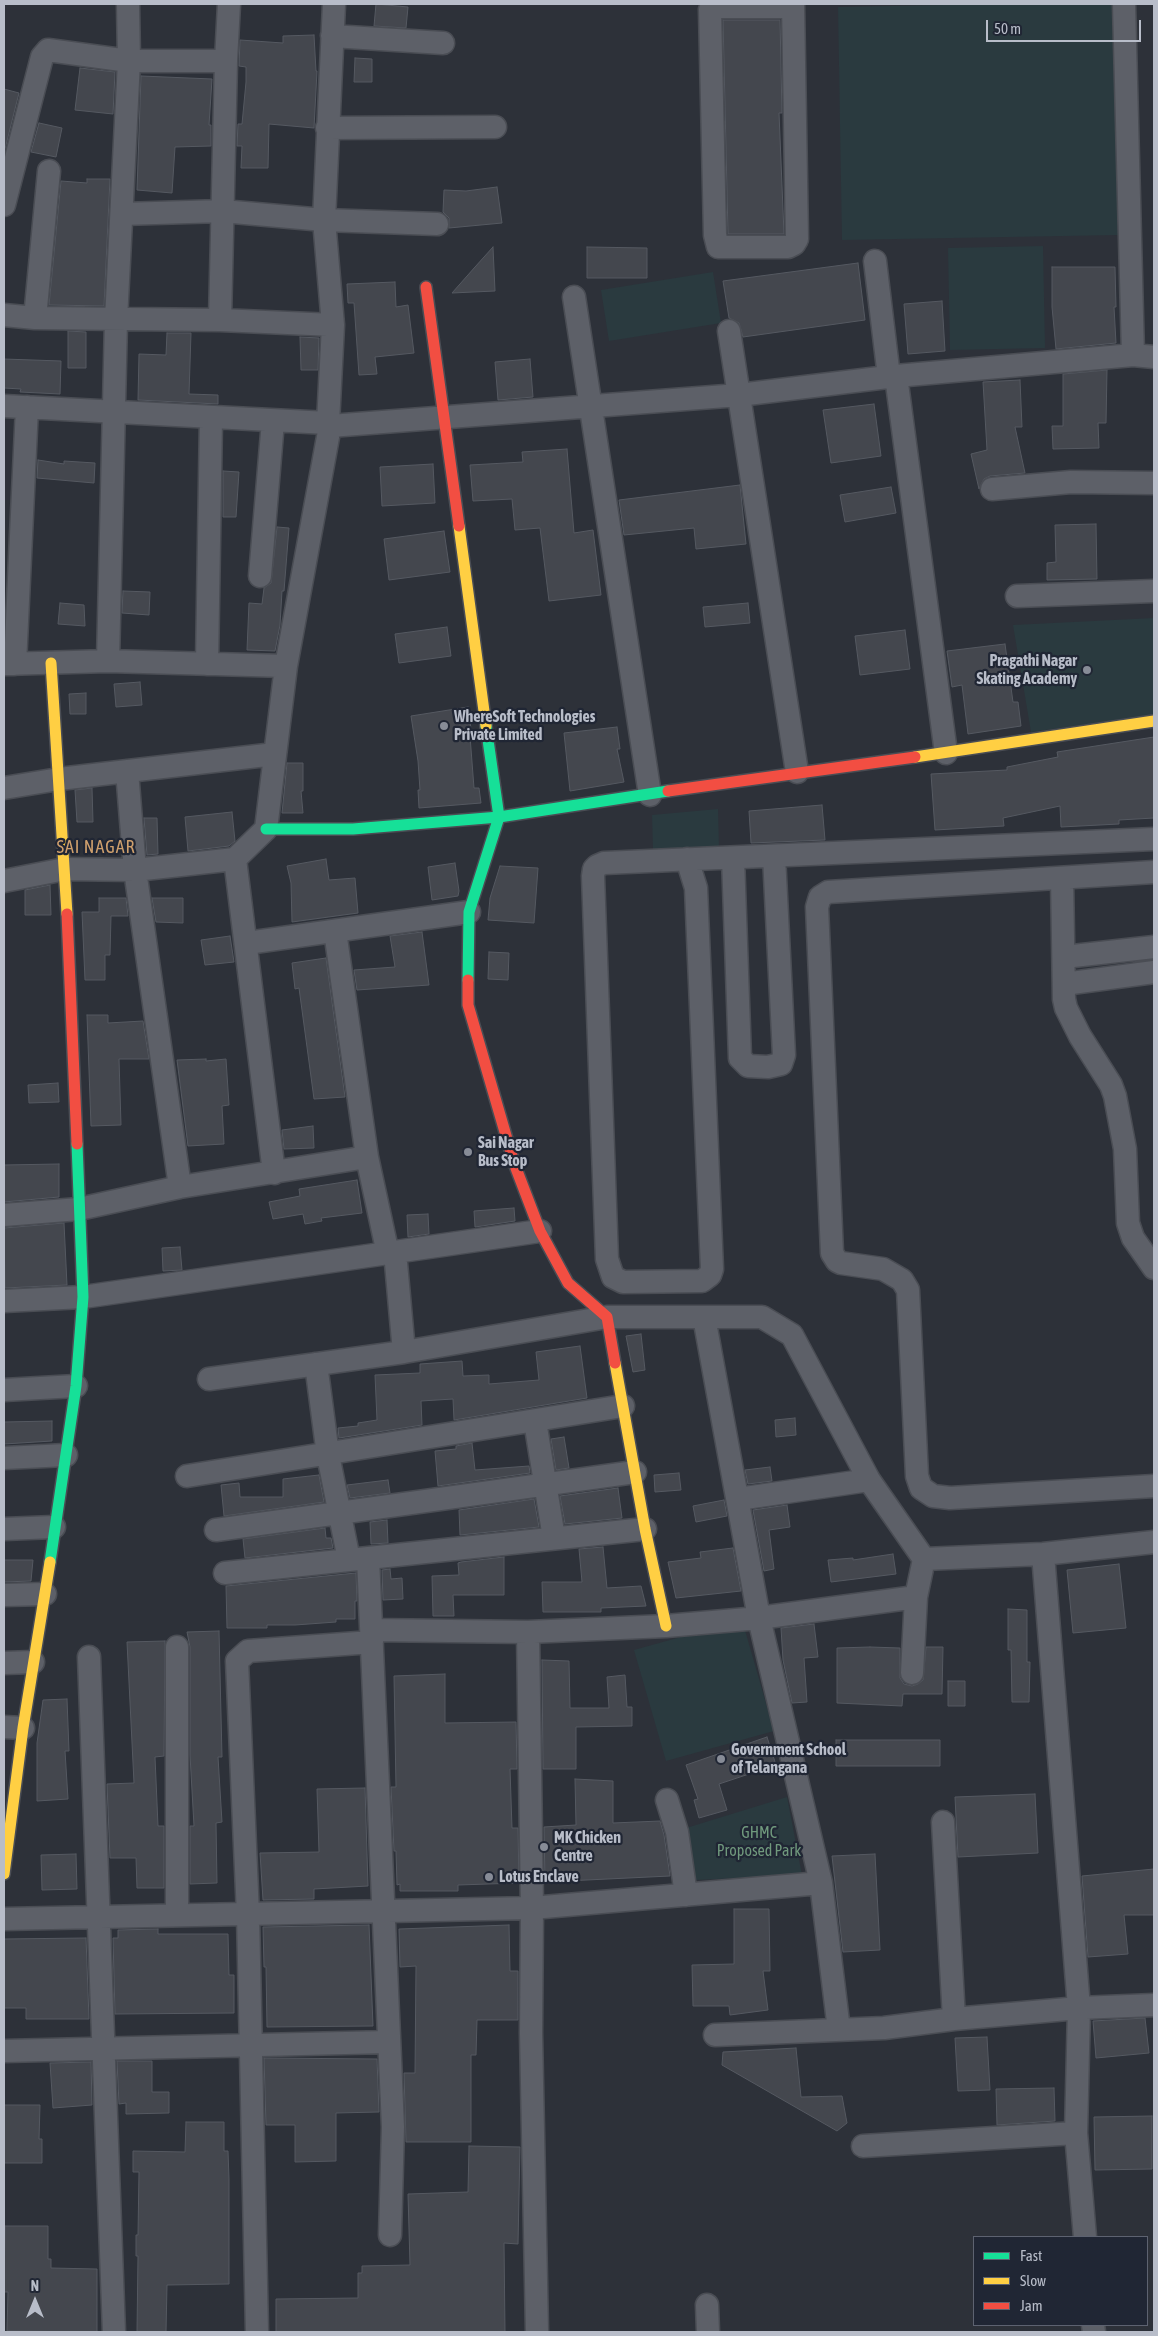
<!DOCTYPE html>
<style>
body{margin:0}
#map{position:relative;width:1158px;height:2336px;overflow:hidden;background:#2d3139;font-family:"Asap Condensed",sans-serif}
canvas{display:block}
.frame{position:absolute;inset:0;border:5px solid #b8bdc9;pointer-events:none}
.legend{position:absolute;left:973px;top:2236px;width:175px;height:90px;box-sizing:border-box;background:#202634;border:1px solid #5d6270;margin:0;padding:6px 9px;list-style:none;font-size:15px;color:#b8bdc9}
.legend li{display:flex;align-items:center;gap:10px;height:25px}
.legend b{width:25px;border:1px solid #5d6270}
.north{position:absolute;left:10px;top:2276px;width:50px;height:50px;-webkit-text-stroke:4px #202634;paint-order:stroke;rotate:0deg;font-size:14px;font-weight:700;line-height:20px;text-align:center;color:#b8bdc9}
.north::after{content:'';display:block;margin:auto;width:18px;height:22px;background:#b8bdc9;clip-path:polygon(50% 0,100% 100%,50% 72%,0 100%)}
.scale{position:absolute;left:986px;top:20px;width:155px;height:22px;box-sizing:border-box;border:2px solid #b8bdc9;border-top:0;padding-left:6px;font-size:15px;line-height:18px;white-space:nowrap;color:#b8bdc9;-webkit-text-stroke:4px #202634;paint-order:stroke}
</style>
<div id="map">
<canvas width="1158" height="2336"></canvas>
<div class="frame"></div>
<ul class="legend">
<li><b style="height:6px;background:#16e098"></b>Fast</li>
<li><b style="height:6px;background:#ffcf43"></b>Slow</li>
<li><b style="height:6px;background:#f24e42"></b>Jam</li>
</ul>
<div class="north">N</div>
<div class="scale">50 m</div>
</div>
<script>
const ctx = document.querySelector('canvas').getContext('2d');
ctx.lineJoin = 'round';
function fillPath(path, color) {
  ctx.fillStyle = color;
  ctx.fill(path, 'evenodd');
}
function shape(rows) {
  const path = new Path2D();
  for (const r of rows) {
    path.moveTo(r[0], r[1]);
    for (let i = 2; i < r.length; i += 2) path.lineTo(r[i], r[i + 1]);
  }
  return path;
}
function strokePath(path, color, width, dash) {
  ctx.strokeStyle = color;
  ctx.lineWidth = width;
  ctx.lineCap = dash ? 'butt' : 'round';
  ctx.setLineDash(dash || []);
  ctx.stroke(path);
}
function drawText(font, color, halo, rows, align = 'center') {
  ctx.font = font + ' "Asap Condensed",sans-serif';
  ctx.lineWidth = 4.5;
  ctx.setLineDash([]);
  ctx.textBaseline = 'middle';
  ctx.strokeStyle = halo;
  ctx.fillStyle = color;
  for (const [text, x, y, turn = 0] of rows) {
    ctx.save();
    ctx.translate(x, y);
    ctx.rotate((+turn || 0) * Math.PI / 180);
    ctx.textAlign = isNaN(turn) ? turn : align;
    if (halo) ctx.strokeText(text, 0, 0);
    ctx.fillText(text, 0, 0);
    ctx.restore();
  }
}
fillPath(shape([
 [996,4,1113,4,1118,235,842,240,838,7],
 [1043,246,1045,348,950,350,948,248],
 [713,272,721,323,609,341,601,290],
 [1154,618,1154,715,1031,732,1013,625],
 [718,809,719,848,653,850,652,815],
 [742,1620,774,1731,666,1761,634,1650],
 [787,1797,802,1875,696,1880,683,1829]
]), '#2a3a3f');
const building = shape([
 [376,4,408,7,406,28,374,26,376,4],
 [723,20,780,20,782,113,779,113,784,234,728,234,723,20],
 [314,35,316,71,317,71,314,128,269,124,268,168,241,168,242,146,237,146,238,124,242,124,246,82,246,67,239,66,240,40,283,43,283,36,314,35],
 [355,58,372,59,372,82,354,82,355,58],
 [80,68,115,72,113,114,75,110,80,68],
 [141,76,212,79,209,125,211,125,211,146,175,147,172,193,137,190,141,76],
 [4,89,19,93,4,153,4,89],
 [39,123,62,128,56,157,31,152,39,123],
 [87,179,110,179,104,306,49,305,61,181,87,183,87,179],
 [497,187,502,223,449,228,449,218,443,212,444,190,466,191,497,187],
 [493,247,495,291,452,293,475,267,493,247],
 [587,247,647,248,647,278,587,278,587,247],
 [858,263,865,320,743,337,739,323,729,318,723,281,858,263],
 [1052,267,1115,267,1116,307,1114,307,1116,343,1056,349,1052,307,1052,267],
 [395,282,396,307,408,305,414,353,375,357,377,374,359,375,354,303,348,303,347,284,395,282],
 [942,301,945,351,908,354,904,304,942,301],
 [68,331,86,332,86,368,68,368,68,331],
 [167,333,191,333,189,394,218,395,218,404,138,400,139,354,166,355,167,333],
 [300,337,319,338,318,370,301,370,300,337],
 [4,359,61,361,60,394,20,392,21,389,4,388,4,359],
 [530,359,533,397,498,400,495,362,530,359],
 [1107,370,1106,423,1098,423,1099,448,1053,449,1052,426,1063,426,1063,374,1107,370],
 [1020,380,1022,427,1015,427,1025,473,990,476,984,479,979,489,971,454,987,450,983,382,1020,380],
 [874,404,881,456,831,463,823,410,874,404],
 [567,449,574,533,593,530,601,595,549,601,540,528,515,530,512,499,473,501,470,465,523,462,522,452,567,449],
 [38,460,64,464,64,461,95,463,94,483,37,478,38,460],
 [433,464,435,503,382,506,380,467,433,464],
 [223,471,239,472,236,517,223,517,223,471],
 [740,485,746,544,696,549,694,528,624,535,619,500,740,485],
 [891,487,896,513,845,522,840,495,891,487],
 [1096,524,1097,579,1047,580,1047,563,1056,562,1055,525,1096,524],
 [277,527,289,528,284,591,282,591,280,625,275,651,247,650,249,603,262,604,264,588,271,583,277,527],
 [444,531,450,572,389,580,384,539,444,531],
 [123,591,150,592,149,615,122,613,123,591],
 [60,603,84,605,85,626,58,624,60,603],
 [748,603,750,623,705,627,703,607,748,603],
 [447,627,451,656,399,663,395,634,447,627],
 [905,630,910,669,860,675,855,636,905,630],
 [1005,644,1013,702,1018,702,1021,726,968,734,962,685,952,687,947,651,1005,644],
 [140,682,142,705,116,707,114,684,140,682],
 [86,693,86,714,70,714,69,694,86,693],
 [468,707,472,736,470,736,474,788,479,788,481,803,419,808,418,790,420,790,418,761,411,716,468,707],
 [617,727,620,749,617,749,624,782,570,791,564,733,617,727],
 [1154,737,1154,818,1119,820,1119,824,1061,827,1060,806,1003,818,1004,826,935,830,931,774,1007,770,1007,767,1058,757,1057,752,1154,737],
 [287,763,303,763,303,791,301,791,303,813,282,813,287,763],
 [92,788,93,822,77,822,75,790,92,788],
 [822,805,825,840,751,843,749,811,822,805],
 [232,812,235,841,229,846,188,851,185,817,232,812],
 [144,818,157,818,158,854,147,855,144,818],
 [326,859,329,880,355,878,358,913,292,922,291,883,287,866,326,859],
 [455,863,459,891,458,896,432,900,428,867,455,863],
 [500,866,538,868,534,923,488,920,490,898,500,866],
 [50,885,51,915,25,915,25,890,50,885],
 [99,898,126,898,128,916,111,916,110,955,105,955,105,980,85,980,82,912,99,912,99,898],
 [152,898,183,898,183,923,156,922,152,898],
 [422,932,429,985,357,990,354,970,395,967,390,936,422,932],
 [230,936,234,962,205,965,201,940,230,936],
 [489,952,509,953,508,980,488,979,489,952],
 [326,958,345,1097,314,1099,299,988,295,989,292,963,326,958],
 [87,1015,108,1015,108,1023,143,1021,149,1059,119,1059,121,1125,91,1126,87,1015],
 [206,1059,206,1061,226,1059,229,1105,222,1106,224,1144,188,1146,177,1060,206,1059],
 [58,1083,59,1102,29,1103,28,1085,58,1083],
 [313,1126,314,1148,284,1149,282,1130,313,1126],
 [59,1164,59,1197,4,1202,4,1165,59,1164],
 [357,1180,362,1213,321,1218,322,1221,305,1224,303,1214,273,1219,269,1202,300,1196,299,1189,357,1180],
 [514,1208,515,1221,475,1227,474,1211,514,1208],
 [428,1214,429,1234,408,1237,407,1215,428,1214],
 [64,1223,67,1285,5,1288,4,1228,64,1223],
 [180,1247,182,1270,163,1271,162,1248,180,1247],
 [641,1334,645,1370,633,1372,626,1336,641,1334],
 [580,1346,587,1398,454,1420,453,1399,421,1401,422,1425,339,1438,338,1428,358,1426,358,1423,377,1420,375,1375,420,1373,420,1364,462,1361,463,1376,489,1375,489,1384,539,1380,536,1352,580,1346],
 [795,1418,796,1435,776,1437,775,1420,795,1418],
 [52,1421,52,1441,4,1444,4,1422,52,1421],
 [564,1437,569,1468,556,1470,551,1439,564,1437],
 [472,1443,475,1470,529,1466,530,1473,438,1486,435,1451,456,1449,456,1446,472,1443],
 [770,1467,772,1481,748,1484,745,1470,770,1467],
 [679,1473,681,1490,655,1492,654,1475,679,1473],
 [319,1475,324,1502,224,1516,221,1485,239,1483,240,1497,283,1497,283,1479,319,1475],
 [388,1480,390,1493,350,1498,347,1485,388,1480],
 [618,1488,622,1518,565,1524,560,1496,618,1488],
 [534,1499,539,1527,460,1535,459,1510,534,1499],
 [724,1500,727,1516,696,1522,693,1506,724,1500],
 [787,1505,790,1527,769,1530,774,1569,764,1571,753,1510,787,1505],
 [387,1520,388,1543,371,1544,370,1522,387,1520],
 [325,1528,326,1538,331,1538,333,1548,245,1558,243,1539,325,1528],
 [603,1547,607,1588,641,1586,646,1606,601,1608,601,1612,543,1612,542,1582,582,1582,579,1549,603,1547],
 [733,1548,741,1591,676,1598,668,1562,701,1558,700,1552,733,1548],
 [893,1554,896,1574,831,1582,828,1560,853,1558,853,1560,893,1554],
 [504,1557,504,1595,453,1595,454,1616,433,1616,432,1576,459,1575,458,1563,461,1562,504,1557],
 [4,1560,33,1560,31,1581,4,1582,4,1560],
 [1119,1564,1126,1628,1073,1633,1067,1570,1119,1564],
 [390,1569,391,1579,402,1578,403,1599,383,1600,382,1570,390,1569],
 [356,1573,357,1601,355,1601,355,1619,336,1619,336,1622,295,1625,267,1625,267,1628,227,1628,226,1586,356,1573],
 [1008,1609,1027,1610,1027,1662,1030,1662,1029,1702,1012,1702,1011,1650,1008,1650,1008,1609],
 [814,1624,818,1657,804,1658,807,1702,792,1703,783,1660,781,1628,814,1624],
 [219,1631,222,1757,218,1757,222,1822,216,1823,217,1883,190,1884,190,1826,194,1826,190,1755,190,1647,187,1632,219,1631],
 [165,1641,164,1756,155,1757,158,1826,164,1826,164,1888,137,1888,136,1858,110,1858,107,1784,134,1783,127,1642,165,1641],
 [870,1647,900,1648,900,1678,904,1684,912,1686,918,1684,923,1680,926,1647,943,1647,942,1694,903,1694,902,1706,837,1703,837,1648,870,1647],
 [542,1660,569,1661,570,1708,609,1708,607,1677,625,1675,627,1707,632,1707,632,1726,576,1727,576,1769,543,1769,542,1660],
 [445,1674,445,1723,516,1722,517,1769,510,1769,512,1828,518,1828,519,1883,458,1885,458,1891,400,1891,400,1884,397,1885,396,1851,394,1851,391,1787,396,1787,394,1676,445,1674],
 [948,1681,965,1681,965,1706,948,1706,948,1681],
 [67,1699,69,1751,65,1751,68,1799,37,1801,37,1743,43,1700,67,1699],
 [767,1737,776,1765,719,1784,727,1810,699,1818,694,1800,698,1799,686,1765,767,1737],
 [836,1740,940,1740,940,1766,836,1766,836,1740],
 [575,1779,613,1781,613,1823,660,1821,664,1835,670,1876,545,1882,544,1827,576,1825,575,1779],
 [365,1788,368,1886,314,1889,314,1899,263,1900,260,1853,319,1852,317,1789,365,1788],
 [1035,1794,1038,1853,958,1857,955,1797,1035,1794],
 [76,1854,77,1889,42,1890,41,1855,76,1854],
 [875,1854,880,1950,843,1952,832,1856,875,1854],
 [1154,1869,1154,1915,1124,1915,1128,1954,1088,1957,1082,1876,1154,1869],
 [734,1909,769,1909,770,1971,763,1971,768,2010,730,2015,729,2006,693,2006,692,1965,734,1964,734,1909],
 [369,1925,373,2026,267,2027,266,1967,264,1967,263,1927,369,1925],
 [509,1925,510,1971,518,1971,518,2020,477,2020,476,2055,471,2055,471,2142,406,2142,404,2073,415,2073,416,1966,400,1967,399,1929,509,1925],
 [158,1929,158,1934,228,1934,229,1975,234,1975,234,2013,115,2014,113,1938,118,1938,118,1930,158,1929],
 [86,1938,89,2019,26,2019,26,2008,4,2008,4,1939,86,1938],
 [1145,2018,1149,2053,1096,2058,1093,2021,1145,2018],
 [987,2037,990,2090,958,2091,955,2038,987,2037],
 [796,2048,801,2097,842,2096,847,2123,837,2131,722,2065,723,2052,796,2048],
 [264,2058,377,2059,379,2112,336,2113,336,2161,295,2162,295,2125,266,2125,264,2058],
 [117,2061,152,2061,152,2092,169,2092,169,2113,126,2114,126,2103,119,2104,117,2061],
 [91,2062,92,2105,53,2108,50,2063,91,2062],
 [1054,2088,1055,2121,997,2125,996,2089,1054,2088],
 [4,2105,40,2105,39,2139,42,2139,42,2163,4,2163,4,2105],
 [1152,2116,1152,2169,1095,2170,1094,2117,1152,2116],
 [186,2122,224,2122,224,2151,228,2151,229,2179,229,2284,167,2285,166,2332,137,2332,138,2256,136,2256,136,2235,138,2235,139,2172,133,2172,133,2151,185,2152,186,2122],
 [469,2146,520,2147,518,2244,504,2243,505,2332,276,2332,276,2299,358,2298,358,2273,362,2273,362,2266,410,2265,408,2194,468,2192,469,2146],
 [5,2226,48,2226,48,2259,51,2259,51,2268,97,2269,97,2332,7,2331,8,2292,4,2292,5,2226]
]);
fillPath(building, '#44474e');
strokePath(building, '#555961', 1);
const street = shape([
 [793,4,797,239,794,244,788,247,718,247,715,235,710,10,713,7,793,7],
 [1124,4,1133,355],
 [332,36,443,43],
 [327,128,495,127],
 [4,205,42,57,48,50,129,61,226,61],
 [122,214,222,211,324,220,437,224],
 [875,261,889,377],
 [574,297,650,795],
 [4,315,35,318,220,320,333,325],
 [35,318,49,171],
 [220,320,226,61,229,4],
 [729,331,797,772],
 [896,376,946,753],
 [4,406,328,423],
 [330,426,739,395,896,376,1133,355,1154,357],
 [992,489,1071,482,1154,483],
 [260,576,273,421],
 [1017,596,1154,591],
 [108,661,116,320,129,61,128,4],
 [4,664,108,661,286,666],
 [15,664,27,407],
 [207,664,211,418],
 [127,771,135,870,180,1187],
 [4,788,59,779,275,754],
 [733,858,740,1058,748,1066,768,1067,781,1064,784,1055,774,856],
 [235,859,274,1173],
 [687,859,696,888,712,1269,710,1275,702,1281,623,1282,613,1277,607,1259,593,876,594,869,597,866,604,863,1154,839],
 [1154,872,828,892,820,897,817,907,832,1253,837,1261,841,1263,883,1269,902,1280,908,1290,917,1476,921,1488,933,1496,950,1498,1154,1486],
 [1062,878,1064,999,1066,1008,1080,1036,1111,1085,1115,1096,1125,1149,1128,1223,1133,1238,1154,1268],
 [4,881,65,869,135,870,235,859,266,829,286,666,330,426,328,423,333,325,324,220,334,4],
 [335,931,367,1157,388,1254],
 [247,943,469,912],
 [1064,957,1154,947],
 [1064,984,1154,972],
 [4,1215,79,1209,180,1187,367,1157],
 [4,1301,83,1297,395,1252],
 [704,1317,759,1618,821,1883,839,2030],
 [404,1352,395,1252,540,1231],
 [316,1364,328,1455,349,1560],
 [209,1379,404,1352,607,1317,762,1317,792,1335,869,1480,924,1559,916,1597,912,1673],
 [4,1390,76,1386],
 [535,1421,554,1538],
 [4,1458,66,1455],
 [187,1476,623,1406],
 [738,1499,869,1480],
 [4,1529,54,1527],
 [216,1530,635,1472],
 [1043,1554,1079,2008,1076,2133,1085,2237],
 [368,1558,393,2127,390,2235],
 [924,1559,1043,1554,1154,1542],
 [225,1573,645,1529],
 [4,1595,45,1594],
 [372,1630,528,1632,666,1626,759,1618,916,1597],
 [528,1632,532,1908,531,2033,537,2332],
 [177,1647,177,1915],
 [89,1657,114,2332],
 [4,1663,33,1662],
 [4,1727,23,1728],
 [667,1800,677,1832,686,1895],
 [943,1822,954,2019],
 [4,1919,532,1908,821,1883],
 [715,2035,884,2028,954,2019,1079,2008,1154,2005],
 [4,2051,388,2042],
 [863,2146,1076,2133],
 [707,2305,708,2332],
 [1093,2325,1094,2332],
 [257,2332,248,1915,237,1661,248,1651,372,1642]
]);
const fast = shape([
 [266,829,353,829,499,817,668,791],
 [468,980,469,912,499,817,486,726],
 [50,1562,76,1386,83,1297,77,1144]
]);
const slow = shape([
 [459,526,486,726],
 [51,663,67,914],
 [915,757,1154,721],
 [615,1363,645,1529,666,1626],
 [4,1874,23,1728,50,1562]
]);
const jam = shape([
 [426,287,459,526],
 [668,791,915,757],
 [67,914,77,1144],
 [468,980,468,1005,514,1163,540,1231,568,1283,607,1317,615,1363]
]);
strokePath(street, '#4a4d54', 25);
strokePath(fast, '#4a4d54', 14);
strokePath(slow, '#4a4d54', 14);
strokePath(jam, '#4a4d54', 14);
strokePath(street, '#5d6068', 22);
strokePath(fast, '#16e098', 11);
strokePath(slow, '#ffcf43', 11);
strokePath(jam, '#f24e42', 11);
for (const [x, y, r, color] of [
 [1087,670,5,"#878c97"],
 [444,726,5,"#878c97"],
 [468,1152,5,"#878c97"],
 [721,1759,5,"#878c97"],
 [544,1847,5,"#878c97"],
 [489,1877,5,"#878c97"]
]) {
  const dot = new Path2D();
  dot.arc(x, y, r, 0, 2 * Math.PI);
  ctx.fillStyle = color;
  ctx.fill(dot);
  strokePath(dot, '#202634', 2);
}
drawText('bold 16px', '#b8bdc9', '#202634', [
 ["Pragathi Nagar",1077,661,"right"],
 ["Skating Academy",1077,679,"right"],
 ["WhereSoft Technologies",454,717],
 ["Private Limited",454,735],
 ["Sai Nagar",478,1143],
 ["Bus Stop",478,1161],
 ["Government School",731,1750],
 ["of Telangana",731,1768],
 ["MK Chicken",554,1838],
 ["Centre",554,1856],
 ["Lotus Enclave",499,1877]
], 'left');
drawText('16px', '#70997d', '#202634', [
 ["GHMC",759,1833],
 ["Proposed Park",759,1851]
]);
ctx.letterSpacing = '1px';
drawText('18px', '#cfa06d', '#202634', [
 ["SAI NAGAR",96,847]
]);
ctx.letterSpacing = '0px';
</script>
